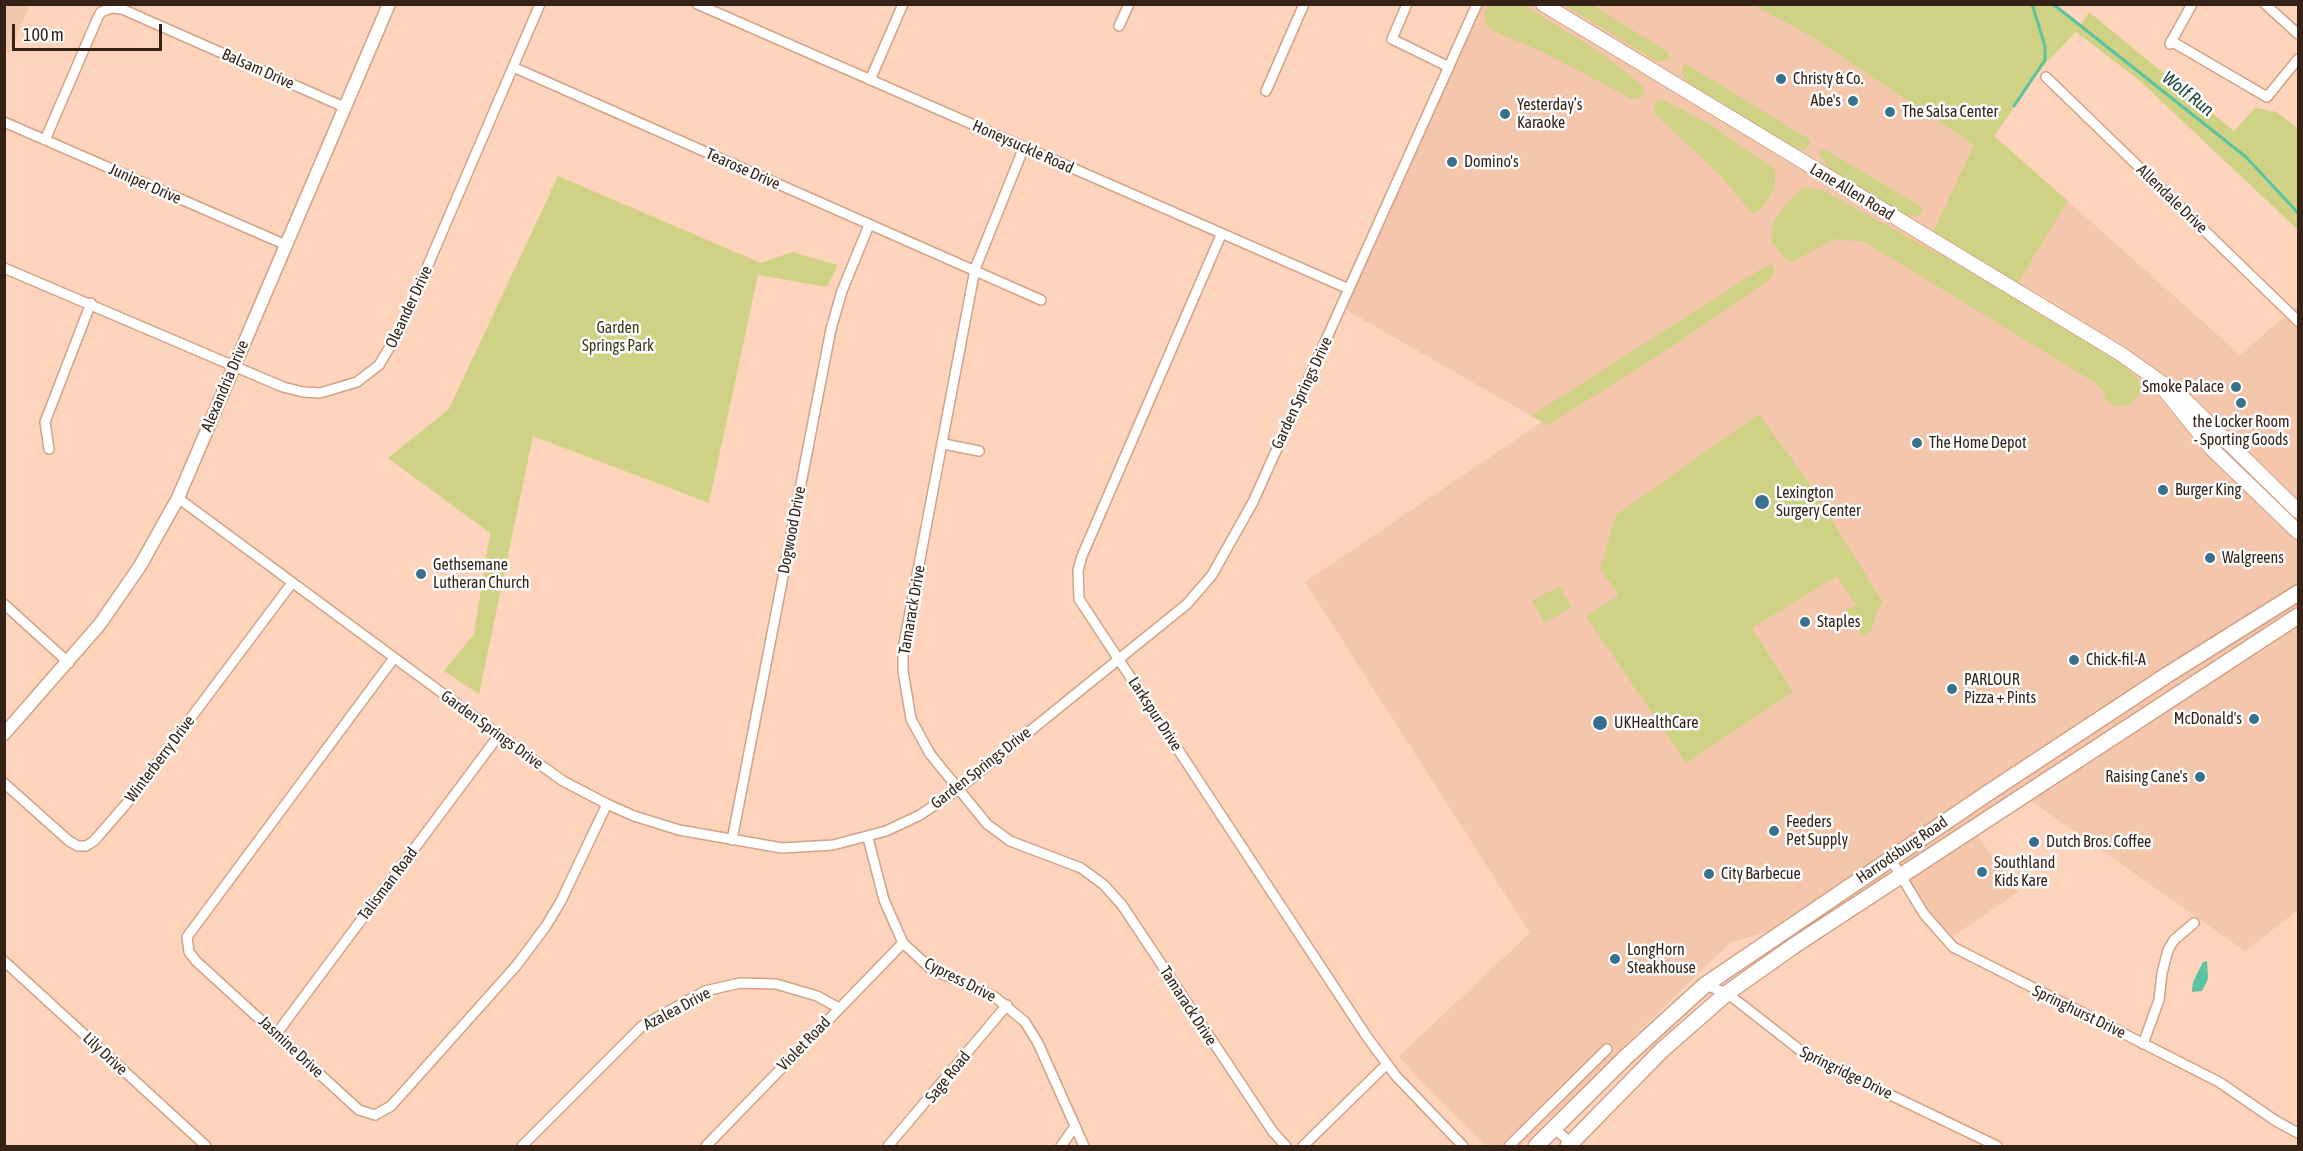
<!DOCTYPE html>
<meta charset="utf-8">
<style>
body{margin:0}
#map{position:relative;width:2303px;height:1151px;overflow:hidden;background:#fed4bd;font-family:"Asap Condensed",sans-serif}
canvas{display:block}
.frame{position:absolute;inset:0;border:6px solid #352217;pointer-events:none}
.scale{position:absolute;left:12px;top:24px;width:150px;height:27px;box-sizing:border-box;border:3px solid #352217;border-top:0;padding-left:8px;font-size:18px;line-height:21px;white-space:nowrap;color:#352217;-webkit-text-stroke:4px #fff;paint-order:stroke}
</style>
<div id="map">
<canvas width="2303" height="1151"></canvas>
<div class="frame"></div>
<div class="scale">100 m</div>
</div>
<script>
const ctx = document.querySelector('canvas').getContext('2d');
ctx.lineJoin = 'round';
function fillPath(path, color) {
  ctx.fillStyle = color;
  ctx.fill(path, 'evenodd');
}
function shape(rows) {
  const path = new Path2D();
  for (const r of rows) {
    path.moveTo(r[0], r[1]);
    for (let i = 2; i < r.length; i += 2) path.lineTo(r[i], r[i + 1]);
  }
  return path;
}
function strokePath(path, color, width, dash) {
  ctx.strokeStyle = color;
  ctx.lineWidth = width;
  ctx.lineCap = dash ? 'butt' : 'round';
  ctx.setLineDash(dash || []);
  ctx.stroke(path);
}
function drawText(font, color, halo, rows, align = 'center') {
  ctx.font = font + ' "Asap Condensed",sans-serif';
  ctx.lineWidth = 5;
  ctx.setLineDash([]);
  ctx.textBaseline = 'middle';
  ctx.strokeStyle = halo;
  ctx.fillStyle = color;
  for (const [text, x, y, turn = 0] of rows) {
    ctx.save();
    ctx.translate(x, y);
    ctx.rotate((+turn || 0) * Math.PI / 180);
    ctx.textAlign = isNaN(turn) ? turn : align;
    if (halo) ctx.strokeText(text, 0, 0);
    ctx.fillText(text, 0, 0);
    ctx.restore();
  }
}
fillPath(shape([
 [5,4,30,5,9,52,5,50],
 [1477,5,1753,5,1812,37,1975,145,1931,238,2015,288,2068,201,2240,355,2298,305,2298,910,2245,951,2024,796,1973,830,2018,892,1946,941,1902,877,1865,901,1730,943,1521,1146,1485,1146,1412,1071,1399,1056,1530,933,1305,582,1542,422,1341,307]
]), '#f4c6ac');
fillPath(shape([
 [1488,5,1524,5,1604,55,1644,87,1644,93,1640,98,1630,98,1543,52,1493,31,1485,24,1485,12],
 [1564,5,1592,5,1668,52,1671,59,1658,62],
 [1753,5,2052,5,2081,25,2089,12,2234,131,2255,108,2277,112,2298,129,2298,230,2139,80,2076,32,2044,65,1994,136,2068,201,2015,288,1930,238,1974,145,1812,37],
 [1686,64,1809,139,1810,144,1804,150,1791,147,1696,89,1687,83,1682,74,1682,68],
 [1661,99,1708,123,1775,170,1775,188,1762,208,1753,214,1718,173,1661,120,1654,112,1655,102],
 [1826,150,1920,206,1923,209,1920,214,1915,217,1904,214,1831,170,1820,156,1820,151],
 [558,176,761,263,792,252,838,265,827,287,758,275,709,503,533,436,479,694,444,671,474,634,490,533,388,458,449,409],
 [1804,187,1822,190,1966,269,2122,364,2139,380,2140,393,2130,405,2117,407,2106,401,2104,392,2094,382,1865,242,1834,239,1792,262,1783,257,1771,241,1773,223,1789,200],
 [1767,265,1773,266,1774,273,1767,282,1658,356,1548,425,1531,416],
 [1759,414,1807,480,1882,601,1871,631,1862,636,1846,610,1856,605,1837,576,1752,628,1793,692,1686,763,1586,616,1619,595,1600,569,1616,515],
 [1559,586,1572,607,1545,623,1532,601]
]), '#cfd284');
fillPath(shape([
 [2207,961,2208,979,2202,991,2192,992,2193,982,2203,962]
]), '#5bc2a2');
strokePath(shape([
 [2053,4,2246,157,2298,213],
 [2014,106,2045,60,2045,46,2032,4]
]), '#5bc2a2', 3);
const minor = shape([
 [697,4,1349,289],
 [1407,4,1392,39,1449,67],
 [2265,4,2298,34],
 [1119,26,1129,4],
 [2171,41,2267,97,2298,59],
 [2170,44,2192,4],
 [513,67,1041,300],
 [2046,77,2298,321],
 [870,80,903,4],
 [1266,91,1304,4],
 [4,122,286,245],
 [45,140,98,17,101,12,111,8,122,9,344,107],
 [1024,147,975,269,903,649,903,671,911,719,930,754,987,824,1010,841,1081,868,1104,885,1122,905,1273,1132,1286,1146],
 [1221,235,1082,556,1078,570,1079,599,1367,1037,1396,1076,1463,1146],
 [4,268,283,387,303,392,320,393,357,382,379,365,401,328,540,4],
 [944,444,979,451],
 [49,449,45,422,91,303],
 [178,498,499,735,563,781,607,804,634,816,679,830,782,848,833,845,886,831,920,815,957,790,1187,604,1212,575,1253,502,1477,4],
 [4,604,69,663],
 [394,658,187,937,189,952,196,961,359,1110,375,1115,391,1106,516,966,546,926,561,901,607,804],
 [4,783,69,841,78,846,86,846,94,841,127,803,292,583],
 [868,838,884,900,903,943,931,969,995,997,1025,1022,1038,1043,1084,1146],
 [732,840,831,329,842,291,869,225],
 [1890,858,1924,914,1953,947,2219,1082,2276,1121,2298,1133],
 [4,961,206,1146],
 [1705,985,1727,993,1805,1054,1997,1146],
 [277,1033,499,735],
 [2143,1044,2159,1000,2162,973,2168,950,2174,940,2194,923],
 [1554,1128,1574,1146],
 [522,1146,642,1026,705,991,740,983,776,984,817,996,839,1008],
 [706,1146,903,943],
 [888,1146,1007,1005],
 [1061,1146,1074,1128],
 [1303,1146,1386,1065],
 [1509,1146,1607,1049]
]);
const tertiary = shape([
 [4,734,100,624,140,566,178,498,389,4]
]);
const secondary = shape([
 [1543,4,2121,354,2183,398,2298,511],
 [2163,388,2212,449,2298,532]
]);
const primary = shape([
 [1536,1146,1627,1056,1705,985,1988,793,2167,675,2298,593],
 [1568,1146,1662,1050,1727,993,1795,945,2298,616]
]);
strokePath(minor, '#d3a286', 12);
strokePath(tertiary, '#d3a286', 15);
strokePath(secondary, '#d3a286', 16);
strokePath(primary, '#d3a286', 18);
strokePath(minor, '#fff', 9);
strokePath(tertiary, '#fff', 12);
strokePath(secondary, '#fff', 14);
strokePath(primary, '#fff', 15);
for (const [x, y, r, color] of [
 [1781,79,6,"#38718b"],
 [1853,101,6,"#38718b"],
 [1890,112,6,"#38718b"],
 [1505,114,6,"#38718b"],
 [1452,162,6,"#38718b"],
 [2236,387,6,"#38718b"],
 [2241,403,6,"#38718b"],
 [1917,443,6,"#38718b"],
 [2163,490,6,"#38718b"],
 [1762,502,8,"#38718b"],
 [2210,558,6,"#38718b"],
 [421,574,6,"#38718b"],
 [1805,622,6,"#38718b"],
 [2074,660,6,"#38718b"],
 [1952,689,6,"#38718b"],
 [2254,719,6,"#38718b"],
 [1600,723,8,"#38718b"],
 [2200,777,6,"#38718b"],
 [1774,831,6,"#38718b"],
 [2034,842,6,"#38718b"],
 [1982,872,6,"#38718b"],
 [1709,874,6,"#38718b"],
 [1615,959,6,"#38718b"]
]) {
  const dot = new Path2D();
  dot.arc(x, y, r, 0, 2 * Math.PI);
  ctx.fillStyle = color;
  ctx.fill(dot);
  strokePath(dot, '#fff', 2);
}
drawText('16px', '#352217', '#fff', [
 ["Balsam Drive",258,69,24],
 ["Honeysuckle Road",1023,147,24],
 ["Tearose Drive",743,169,24],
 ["Juniper Drive",145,184,24],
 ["Lane Allen Road",1852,192,31],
 ["Allendale Drive",2172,199,44],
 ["Oleander Drive",409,307,-65],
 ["Alexandria Drive",225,386,-67],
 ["Garden Springs Drive",1302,393,-65],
 ["Dogwood Drive",792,530,-79],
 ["Tamarack Drive",912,610,-80],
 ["Larkspur Drive",1155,714,57],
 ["Garden Springs Drive",492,730,36],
 ["Winterberry Drive",160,759,-53],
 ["Garden Springs Drive",981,768,-38],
 ["Harrodsburg Road",1902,850,-34],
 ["Talisman Road",388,884,-53],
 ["Cypress Drive",960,980,27],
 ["Tamarack Drive",1188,1006,57],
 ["Azalea Drive",677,1009,-28],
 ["Springhurst Drive",2079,1012,26],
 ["Violet Road",804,1044,-46],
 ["Jasmine Drive",291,1047,43],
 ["Lily Drive",105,1054,43],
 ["Springridge Drive",1846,1073,26],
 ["Sage Road",948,1077,-51]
]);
drawText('16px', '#352217', '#fff', [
 ["Christy & Co.",1793,79],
 ["Abe's",1841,101,"right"],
 ["Yesterday’s",1517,105],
 ["Karaoke",1517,123],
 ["The Salsa Center",1902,112],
 ["Domino's",1464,162],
 ["Smoke Palace",2224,387,"right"],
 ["the Locker Room",2241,422,"center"],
 ["- Sporting Goods",2241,440,"center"],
 ["The Home Depot",1929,443],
 ["Burger King",2175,490],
 ["Lexington",1776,493],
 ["Surgery Center",1776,511],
 ["Walgreens",2222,558],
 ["Gethsemane",433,565],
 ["Lutheran Church",433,583],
 ["Staples",1817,622],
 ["Chick-fil-A",2086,660],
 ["PARLOUR",1964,680],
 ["Pizza + Pints",1964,698],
 ["McDonald's",2242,719,"right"],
 ["UKHealthCare",1614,723],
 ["Raising Cane's",2188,777,"right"],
 ["Feeders",1786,822],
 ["Pet Supply",1786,840],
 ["Dutch Bros. Coffee",2046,842],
 ["Southland",1994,863],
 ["Kids Kare",1994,881],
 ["City Barbecue",1721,874],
 ["LongHorn",1627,950],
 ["Steakhouse",1627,968]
], 'left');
drawText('16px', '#3b3b17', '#fff', [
 ["Garden",618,328],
 ["Springs Park",618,346]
]);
drawText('italic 18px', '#1a4739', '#fff', [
 ["Wolf Run",2188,94,38]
]);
</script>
